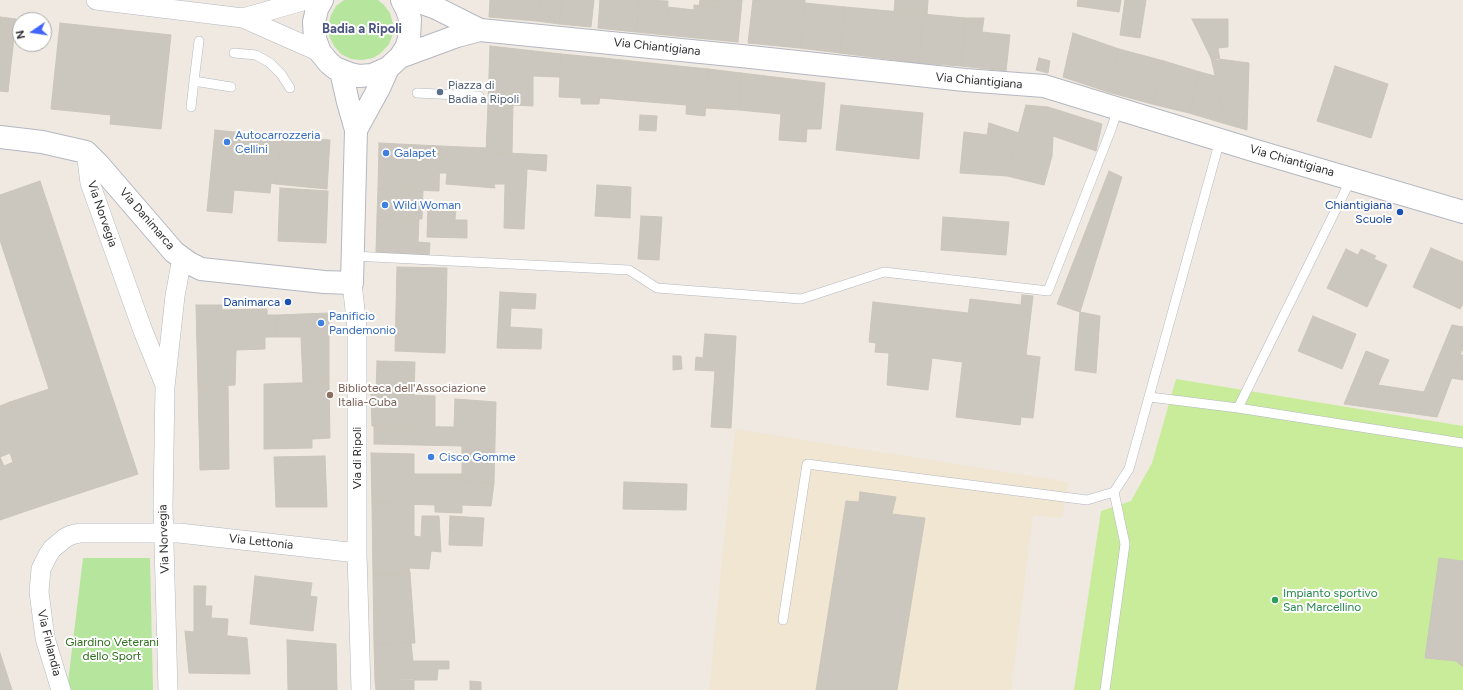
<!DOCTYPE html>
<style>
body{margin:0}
#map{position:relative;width:1463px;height:690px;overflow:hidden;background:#efe9e1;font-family:Figtree,sans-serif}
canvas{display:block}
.north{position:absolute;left:12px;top:12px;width:40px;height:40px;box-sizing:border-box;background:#fff;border:1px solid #ababab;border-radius:50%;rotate:257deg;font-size:11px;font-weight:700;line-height:16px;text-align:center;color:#2e2e2e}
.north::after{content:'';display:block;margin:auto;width:14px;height:18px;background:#4264fb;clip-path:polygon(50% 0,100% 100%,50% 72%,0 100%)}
</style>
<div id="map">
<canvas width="1463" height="690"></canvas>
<div class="north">N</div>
</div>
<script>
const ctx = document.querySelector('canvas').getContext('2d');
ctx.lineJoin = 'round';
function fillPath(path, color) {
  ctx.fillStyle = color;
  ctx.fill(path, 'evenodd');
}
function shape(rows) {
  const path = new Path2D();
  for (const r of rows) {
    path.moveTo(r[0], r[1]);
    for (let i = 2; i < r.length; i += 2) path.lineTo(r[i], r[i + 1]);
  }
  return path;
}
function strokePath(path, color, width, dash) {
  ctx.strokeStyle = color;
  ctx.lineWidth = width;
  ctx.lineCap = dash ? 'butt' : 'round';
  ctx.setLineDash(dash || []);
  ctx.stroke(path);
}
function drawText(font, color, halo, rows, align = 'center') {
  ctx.font = font + ' Figtree,sans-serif';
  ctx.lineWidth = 4;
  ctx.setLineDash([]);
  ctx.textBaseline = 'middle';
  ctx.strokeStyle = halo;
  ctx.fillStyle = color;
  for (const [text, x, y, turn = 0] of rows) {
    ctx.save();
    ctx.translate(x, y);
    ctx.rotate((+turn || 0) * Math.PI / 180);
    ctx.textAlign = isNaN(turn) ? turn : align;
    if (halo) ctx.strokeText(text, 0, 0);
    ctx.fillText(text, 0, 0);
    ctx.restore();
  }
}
fillPath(shape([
 [735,429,1068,482,1062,518,1033,515,1011,690,709,690]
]), '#f0e6d1');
fillPath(shape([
 [344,0,378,0,384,5,390,13,393,24,393,34,389,44,381,53,373,58,362,60,351,59,341,54,334,46,329,36,328,26,331,15,336,6],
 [83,558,150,558,153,690,70,690,68,682]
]), '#b6e59e');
fillPath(shape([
 [1176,379,1463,426,1463,690,1074,690,1101,511,1131,501,1152,463]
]), '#c9ec9a');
const building = shape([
 [490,0,540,0,537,21,489,17,490,0],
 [540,0,562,0,559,24,537,21,540,0],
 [562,0,594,0,591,27,559,24,562,0],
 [600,0,639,0,636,32,598,28,600,0],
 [639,0,668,1,666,35,636,32,639,0],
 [700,0,742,0,741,11,699,6,700,0],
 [753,0,805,0,800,48,748,43,753,0],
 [895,0,928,0,927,15,894,12,895,0],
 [1078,0,1121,0,1119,12,1077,6,1078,0],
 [1125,0,1146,0,1140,38,1120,35,1125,0],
 [805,3,845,7,840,53,800,48,805,3],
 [694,5,741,11,738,42,666,35,668,7,694,10,694,5],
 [845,7,923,14,919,63,840,53,845,7],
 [923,14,965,18,961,66,919,63,923,14],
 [0,17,16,19,8,92,0,91,0,17],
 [965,18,984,18,982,32,1010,35,1006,71,961,66,965,18],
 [1192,19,1228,19,1228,47,1218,48,1220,61,1211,58,1192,19],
 [60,23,171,35,161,129,110,124,111,115,51,109,60,23],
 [1073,33,1119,49,1108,92,1063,77,1073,33],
 [490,46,561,54,560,77,533,76,533,106,488,104,490,46],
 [1119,49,1164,61,1152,104,1108,92,1119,49],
 [561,54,603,58,599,104,581,104,581,98,559,97,561,54],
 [603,58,688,67,686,105,600,98,603,58],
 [1039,58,1050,61,1048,73,1036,70,1039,58],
 [1211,58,1249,63,1247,130,1226,124,1211,58],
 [1164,61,1200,72,1189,113,1152,104,1164,61],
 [1335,66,1388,84,1371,138,1317,121,1335,66],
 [688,67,708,69,705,116,686,114,688,67],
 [708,69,741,73,739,110,706,108,708,69],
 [1200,72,1215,76,1226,124,1189,113,1200,72],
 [741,73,825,83,821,129,807,129,806,142,779,140,781,114,739,110,741,73],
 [488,104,513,104,512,153,486,152,488,104],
 [841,105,923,113,919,159,836,150,841,105],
 [1026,105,1048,107,1102,124,1096,151,1053,136,1052,156,1044,185,1007,176,1026,105],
 [640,115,657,116,656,131,639,130,640,115],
 [989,123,1019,133,1007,176,960,173,964,132,987,135,989,123],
 [215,130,281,137,276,184,271,183,270,193,234,190,232,213,207,211,215,130],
 [281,137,330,140,327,189,276,184,281,137],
 [379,143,440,146,439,191,378,189,379,143],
 [440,146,486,148,486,152,547,155,546,171,527,169,524,229,504,228,505,184,494,184,495,188,446,184,447,173,439,173,440,146],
 [1109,171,1122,177,1080,312,1057,304,1109,171],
 [40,181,138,474,44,505,10,402,49,389,0,240,0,195,40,181],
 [597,185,631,187,630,218,595,216,597,185],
 [280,188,328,191,326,243,278,241,280,188],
 [378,189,423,191,422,219,377,217,378,189],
 [428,206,456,207,455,220,467,220,467,238,427,237,428,206],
 [641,216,662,217,659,260,638,259,641,216],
 [377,217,419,218,418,242,430,243,429,256,376,253,377,217],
 [943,217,1009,222,1006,255,941,250,943,217],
 [1431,248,1463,262,1463,304,1460,309,1413,287,1431,248],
 [1346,249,1358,255,1361,249,1376,256,1374,259,1387,265,1367,307,1327,288,1346,249],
 [397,267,447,268,445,353,395,351,397,267],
 [500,292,536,294,535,309,511,308,510,327,542,329,541,349,497,348,500,292],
 [1022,295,1033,296,1026,355,1040,357,1033,418,1021,417,1020,425,956,417,970,299,1021,305,1022,295],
 [873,302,968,313,962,362,932,358,928,390,887,385,889,353,875,352,876,343,869,342,873,302],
 [196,305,222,305,222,310,267,309,267,315,277,315,277,337,265,337,265,349,236,350,235,385,198,387,196,305],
 [1080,312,1100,316,1096,373,1075,370,1080,312],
 [329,313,329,382,303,383,301,337,277,337,277,315,329,313],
 [1313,316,1356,334,1342,369,1298,351,1313,316],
 [1452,325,1463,327,1463,348,1437,417,1344,404,1366,351,1389,360,1378,385,1424,392,1452,325],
 [705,334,736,336,731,428,711,427,715,371,695,370,696,357,703,358,705,334],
 [1460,355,1463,355,1463,380,1452,378,1460,355],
 [673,356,681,356,682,369,673,370,673,356],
 [377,361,415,362,414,395,376,394,377,361],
 [329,382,330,438,312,439,312,448,264,449,264,384,329,382],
 [228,385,229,469,200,470,198,387,228,385],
 [371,394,435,396,435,426,372,426,371,394],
 [455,399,496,402,494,483,462,482,462,446,374,444,374,426,454,427,455,399],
 [10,402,44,505,0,520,0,457,4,466,13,462,10,453,0,457,0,406,10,402],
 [371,453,414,454,414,474,462,474,462,482,494,483,491,506,462,505,462,513,435,512,435,505,372,503,371,453],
 [325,456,327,507,276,507,274,457,325,456],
 [624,482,687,484,686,510,623,509,624,482],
 [860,492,896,497,892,514,925,518,897,690,816,690,846,501,859,502,860,492],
 [372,503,414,504,414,536,421,537,422,516,439,516,441,552,431,551,429,569,409,568,410,573,373,576,372,503],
 [450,516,484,518,482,546,449,545,450,516],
 [1439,558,1463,561,1463,667,1456,661,1425,658,1439,558],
 [410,573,415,643,374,644,373,576,410,573],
 [255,576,312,583,310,596,317,597,313,631,250,624,255,576],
 [194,586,206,586,205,606,212,606,211,618,228,619,227,635,194,632,194,586],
 [185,631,247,638,250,674,189,673,185,631],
 [287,640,336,644,337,690,288,690,287,640],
 [411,643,413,661,449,661,449,669,438,669,437,680,375,680,374,644,411,643],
 [0,653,12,690,0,690,0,653],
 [414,679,414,690,376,690,375,680,414,679],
 [470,681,481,682,481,690,470,690,470,681]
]);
fillPath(building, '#cbc7bf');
strokePath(building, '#cbc5ba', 1);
const service = shape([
 [199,41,194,81,231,87],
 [234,53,256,55,270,63,281,74,290,88],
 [417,93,479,96],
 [191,107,194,81],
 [353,256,629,270,657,288,801,299,884,272,1048,291,1112,127,1118,108],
 [1150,397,1238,408,1463,443],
 [1238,408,1351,179],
 [783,620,807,464,1087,500,1114,492,1129,469,1220,140],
 [1105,690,1125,544,1114,492]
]);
const minor = shape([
 [96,0,243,18,320,52],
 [243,18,306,0],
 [86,152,90,183,143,331,165,385],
 [352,283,357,328,357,553,361,690],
 [61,690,45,638,39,592,41,569,48,555,52,549,65,538,71,535,80,533,179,533,357,553],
 [168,690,163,507,165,387,175,296,182,258]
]);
const tertiary = shape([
 [322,0,317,9,314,22,315,39,320,52,329,63,335,68,350,74,359,76,372,75,388,68,400,57,406,48,409,39,410,19,407,10,402,0],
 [414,0,436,8,480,30,741,56,965,80,1044,86,1256,151,1463,212],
 [400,57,457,36,480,30],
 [356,130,379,88,388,68],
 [0,137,42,142,86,152,99,165,174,252,189,263,201,269,324,282,352,283,356,130,348,102,341,71]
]);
strokePath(service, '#b4b7c1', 10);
strokePath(minor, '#b4b7c1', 20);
strokePath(tertiary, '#b4b7c1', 24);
strokePath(service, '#fff', 9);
strokePath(minor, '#fff', 19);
strokePath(tertiary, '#fff', 22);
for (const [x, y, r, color] of [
 [440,92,4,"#5c6f8a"],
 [227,142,4,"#3f7fe0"],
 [386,153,4,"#3f7fe0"],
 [385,205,4,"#3f7fe0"],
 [1400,212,4,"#1a4fb4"],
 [288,302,4,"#1a4fb4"],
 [321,323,4,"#3f7fe0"],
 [330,395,4,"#8d6e63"],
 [431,457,4,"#3f7fe0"],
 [1275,600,4,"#2e9e5b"]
]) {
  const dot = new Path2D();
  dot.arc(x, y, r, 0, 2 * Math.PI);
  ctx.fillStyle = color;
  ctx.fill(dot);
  strokePath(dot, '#fff', 1.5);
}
drawText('12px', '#2e2e2e', '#fff', [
 ["Via Chiantigiana",657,47,6],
 ["Via Chiantigiana",979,81,5],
 ["Via Chiantigiana",1292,161,16],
 ["Via Norvegia",102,214,71],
 ["Via Danimarca",147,219,49],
 ["Via di Ripoli",357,458,-90],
 ["Via Norvegia",164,539,-92],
 ["Via Lettonia",261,542,6],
 ["Via Finlandia",49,643,76]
]);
drawText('12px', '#4e5e75', '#fff', [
 ["Piazza di",448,85],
 ["Badia a Ripoli",448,99]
], 'left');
drawText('12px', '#366cbe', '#fff', [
 ["Autocarrozzeria",235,135],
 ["Cellini",235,149],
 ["Galapet",394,153],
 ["Wild Woman",393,205],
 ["Panificio",329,316],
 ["Pandemonio",329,330],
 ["Cisco Gomme",439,457]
], 'left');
drawText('12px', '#164399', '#fff', [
 ["Chiantigiana",1392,205],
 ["Scuole",1392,219],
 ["Danimarca",280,302]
], 'right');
drawText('12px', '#785e54', '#fff', [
 ["Biblioteca dell'Associazione",338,388],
 ["Italia-Cuba",338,402]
], 'left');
drawText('12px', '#27864d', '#fff', [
 ["Impianto sportivo",1283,593],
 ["San Marcellino",1283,607]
], 'left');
drawText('12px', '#2c6e1b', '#fff', [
 ["Giardino Veterani",112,642],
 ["dello Sport",112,656]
]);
drawText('bold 13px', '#4d5680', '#fff', [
 ["Badia a Ripoli",362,29]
]);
</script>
